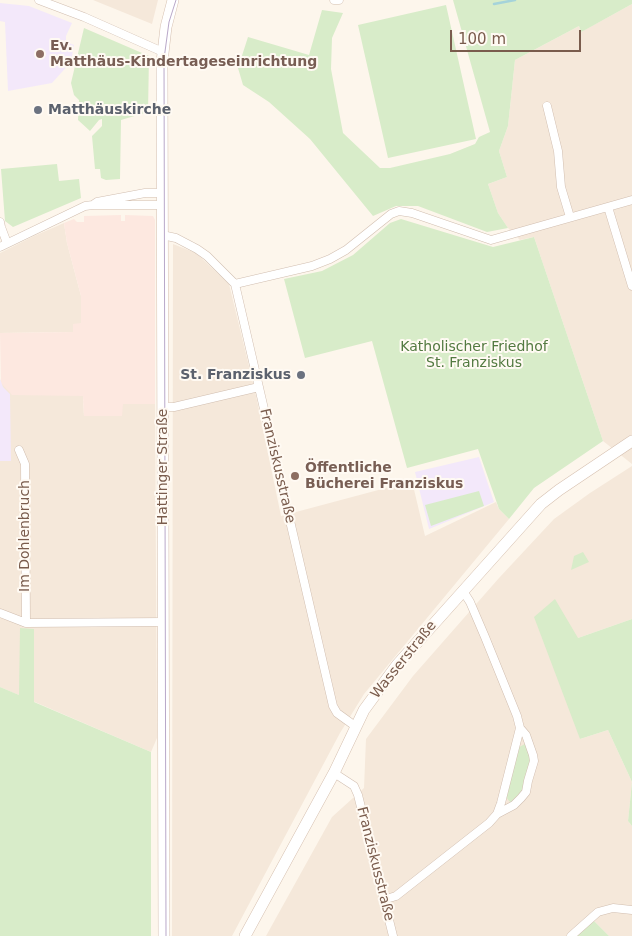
<!DOCTYPE html>
<meta charset="utf-8">
<style>
body{margin:0}
#map{position:relative;width:632px;height:936px;overflow:hidden;background:#fdf6ec;font-family:"DejaVu Sans",sans-serif}
canvas{display:block}
.scale{position:absolute;left:450px;top:30px;width:131px;height:22px;box-sizing:border-box;border:2px solid #7a5c4d;border-top:0;padding-left:6px;font-size:15px;line-height:18px;white-space:nowrap;color:#7a5c4d;-webkit-text-stroke:4px #fffaf3;paint-order:stroke}
</style>
<div id="map">
<canvas width="632" height="936"></canvas>
<div class="scale">100 m</div>
</div>
<script>
const ctx = document.querySelector('canvas').getContext('2d');
ctx.lineJoin = 'round';
function fillPath(path, color) {
  ctx.fillStyle = color;
  ctx.fill(path, 'evenodd');
}
function shape(rows) {
  const path = new Path2D();
  for (const r of rows) {
    path.moveTo(r[0], r[1]);
    for (let i = 2; i < r.length; i += 2) path.lineTo(r[i], r[i + 1]);
  }
  return path;
}
function strokePath(path, color, width, dash) {
  ctx.strokeStyle = color;
  ctx.lineWidth = width;
  ctx.lineCap = dash ? 'butt' : 'round';
  ctx.setLineDash(dash || []);
  ctx.stroke(path);
}
function drawText(font, color, halo, rows, align = 'center') {
  ctx.font = font + ' "DejaVu Sans",sans-serif';
  ctx.lineWidth = 4;
  ctx.setLineDash([]);
  ctx.textBaseline = 'middle';
  ctx.strokeStyle = halo;
  ctx.fillStyle = color;
  for (const [text, x, y, turn = 0] of rows) {
    ctx.save();
    ctx.translate(x, y);
    ctx.rotate((+turn || 0) * Math.PI / 180);
    ctx.textAlign = isNaN(turn) ? turn : align;
    if (halo) ctx.strokeText(text, 0, 0);
    ctx.fillText(text, 0, 0);
    ctx.restore();
  }
}
fillPath(shape([
 [93,0,158,0,152,24],
 [632,4,632,464,603,441,534,237,520,240,508,228,498,213,488,184,507,177,499,151,508,126,515,60,579,26,581,32],
 [64,223,67,243,81,296,81,323,73,332,0,333,0,253,34,236],
 [173,244,196,253,229,284,255,391,281,516,412,481,425,536,496,502,499,509,509,519,364,694,340,733,232,936,172,936],
 [0,379,1,383,83,396,84,416,122,416,122,404,155,404,157,738,151,752,0,687],
 [632,466,632,619,578,638,580,739,608,730,632,782,628,821,632,826,632,936,609,936,593,920,576,936,266,936,332,817,364,788,366,739,413,676,499,578,554,519,590,493]
]), '#f5e8da');
fillPath(shape([
 [121,215,121,221,125,221,125,215,153,216,155,220,155,404,123,404,122,416,84,416,83,396,12,395,1,383,0,333,73,332,73,324,81,323,81,296,67,243,64,223,74,219,77,222,84,222,84,216]
]), '#fde8e0');
fillPath(shape([
 [0,3,29,6,72,23,66,36,66,42,74,45,71,62,52,83,8,91,5,22,0,21],
 [0,379,3,387,10,394,11,461,0,461],
 [479,457,494,502,429,529,415,472]
]), '#f3e8fa');
fillPath(shape([
 [453,0,632,0,632,4,585,30,581,32,579,26,515,60,508,126,499,151,507,177,488,184,498,213,508,228,487,232,418,206,396,206,373,216,310,139,269,102,243,85,238,68,248,37,309,55,322,10,343,13,332,38,331,69,343,133,380,168,390,168,450,154,475,144,479,137,490,132],
 [446,5,476,139,388,158,358,25],
 [84,28,149,56,148,112,121,120,120,179,106,180,101,178,100,169,95,169,92,136,102,126,102,119,99,120,90,131,78,120,79,100,74,95,71,83],
 [57,164,59,181,79,179,81,198,13,227,5,221,1,169],
 [401,219,493,247,534,237,603,441,534,488,509,519,499,509,478,449,407,468,372,341,305,358,284,279,322,271,353,255,390,223],
 [479,491,484,506,431,526,425,505],
 [583,552,589,562,571,570,574,556],
 [555,599,578,638,632,619,632,826,628,821,632,782,608,730,580,739,534,617],
 [20,628,34,629,34,702,151,752,151,936,0,936,0,687,19,695],
 [525,744,530,758,530,765,524,789,513,802,510,802,506,797,519,747],
 [593,920,609,936,576,936]
]), '#d8ecc9');
strokePath(shape([
 [494,4,515,0]
]), '#a5d3da', 2.5);
const street = shape([
 [39,0,84,17,163,52],
 [334,0,339,0],
 [547,106,558,151,561,187,570,217],
 [94,204,97,202,145,193,162,193],
 [608,207,632,286],
 [0,222,1,227,7,243],
 [162,235,176,238,197,249,207,256,235,284,333,706,337,713,355,726],
 [0,247,85,206,93,205,162,205],
 [235,284,312,266,330,259,346,250,391,214,399,211,412,213,491,240,632,200],
 [163,407,174,407,259,387],
 [19,450,25,464,26,623],
 [0,613,26,623,164,622],
 [334,773,354,786,358,795,393,936],
 [497,814,514,805,521,798,526,792,528,781,534,761,533,755,526,735,520,728],
 [383,900,396,896,489,823,497,814,501,803,520,728,517,716,485,637,470,602,463,591],
 [571,936,598,912,613,908,632,910]
]);
const secondary = shape([
 [164,936,162,62,166,27,173,0],
 [245,936,334,773,364,710,397,665,541,504,559,490,632,441]
]);
strokePath(street, '#d1beb0', 9);
strokePath(secondary, '#d6c0b0', 12);
strokePath(street, '#fff', 8);
strokePath(secondary, '#fff', 11);
strokePath(shape([
 [166,936,164,59,169,22,176,0]
]), '#b9a8c9', 1);
for (const [x, y, r, color] of [
 [40,54,5,"#8d6e63"],
 [38,110,5,"#6b7280"],
 [301,375,5,"#6b7280"],
 [295,476,5,"#8d6e63"]
]) {
  const dot = new Path2D();
  dot.arc(x, y, r, 0, 2 * Math.PI);
  ctx.fillStyle = color;
  ctx.fill(dot);
  strokePath(dot, '#fffaf3', 2);
}
drawText('bold 14px', '#785e54', '#fffaf3', [
 ["Ev.",50,46],
 ["Matthäus-Kindertageseinrichtung",50,62],
 ["Öffentliche",305,468],
 ["Bücherei Franziskus",305,484]
], 'left');
drawText('bold 14px', '#5b616d', '#fffaf3', [
 ["Matthäuskirche",48,110],
 ["St. Franziskus",291,375,"right"]
], 'left');
drawText('14px', '#537a41', '#fffaf3', [
 ["Katholischer Friedhof",474,347],
 ["St. Franziskus",474,363]
]);
drawText('14px', '#7a5c4d', '#fffaf3', [
 ["Franziskusstraße",277,466,77],
 ["Hattinger Straße",163,467,-90],
 ["Im Dohlenbruch",25,536,-90],
 ["Wasserstraße",404,660,-51],
 ["Franziskusstraße",375,864,76]
]);
</script>
